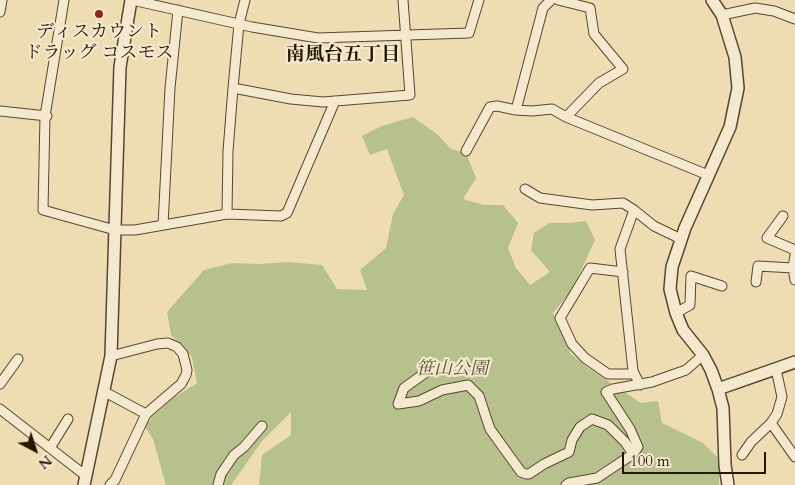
<!DOCTYPE html>
<meta charset="utf-8">
<style>
body{margin:0}
#map{position:relative;width:795px;height:485px;overflow:hidden;background:#eedcb3;font-family:Cardo,serif}
canvas{display:block}
.north{position:absolute;left:10px;top:425px;width:50px;height:50px;-webkit-text-stroke:4px #f4e8ce;paint-order:stroke;rotate:140deg;font-size:14px;font-weight:700;line-height:20px;text-align:center;color:#251503}
.north::after{content:'';display:block;margin:auto;width:18px;height:22px;background:#251503;clip-path:polygon(50% 0,100% 100%,50% 72%,0 100%)}
.scale{position:absolute;left:622px;top:452px;width:144px;height:22px;box-sizing:border-box;border:2px solid #251503;border-top:0;padding-left:6px;font-size:15px;line-height:18px;white-space:nowrap;color:#251503;-webkit-text-stroke:4px #f4e8ce;paint-order:stroke}
</style>
<div id="map">
<canvas width="795" height="485"></canvas>
<div class="north">N</div>
<div class="scale">100 m</div>
</div>
<script>
const ctx = document.querySelector('canvas').getContext('2d');
ctx.lineJoin = 'round';
function fillPath(path, color) {
  ctx.fillStyle = color;
  ctx.fill(path, 'evenodd');
}
function shape(rows) {
  const path = new Path2D();
  for (const r of rows) {
    path.moveTo(r[0], r[1]);
    for (let i = 2; i < r.length; i += 2) path.lineTo(r[i], r[i + 1]);
  }
  return path;
}
function strokePath(path, color, width, dash) {
  ctx.strokeStyle = color;
  ctx.lineWidth = width;
  ctx.lineCap = dash ? 'butt' : 'round';
  ctx.setLineDash(dash || []);
  ctx.stroke(path);
}
function drawText(font, color, halo, rows, align = 'center') {
  ctx.font = font + ' Cardo,"Noto Serif JP",serif';
  ctx.lineWidth = 4.5;
  ctx.setLineDash([]);
  ctx.textBaseline = 'middle';
  ctx.strokeStyle = halo;
  ctx.fillStyle = color;
  for (const [text, x, y, turn = 0] of rows) {
    ctx.save();
    ctx.translate(x, y);
    ctx.rotate((+turn || 0) * Math.PI / 180);
    ctx.textAlign = isNaN(turn) ? turn : align;
    if (halo) ctx.strokeText(text, 0, 0);
    ctx.fillText(text, 0, 0);
    ctx.restore();
  }
}
fillPath(shape([
 [413,117,437,134,451,149,466,153,476,178,463,199,484,205,503,205,518,223,508,248,516,268,530,285,550,272,531,250,534,233,549,223,569,223,586,221,595,240,572,290,553,313,566,337,570,353,587,367,641,403,658,401,662,423,703,443,719,459,719,485,259,485,262,455,291,435,291,412,262,441,231,485,166,485,153,439,145,427,152,417,172,399,197,383,192,357,171,335,167,312,204,270,232,263,259,264,288,262,322,265,337,289,367,290,360,270,386,248,393,214,404,195,387,149,370,155,362,136,382,126]
]), '#b6c18e');
const minor = shape([
 [64,0,45,116,43,210,115,230,135,230,227,214,281,216,287,213,335,101],
 [132,0,252,27,318,38,469,33,479,0],
 [551,0,543,8,516,110,532,111,552,109,566,117,708,175],
 [558,0,590,8,594,34,623,69,599,83,566,117],
 [0,12,2,0],
 [722,15,755,8,774,11,795,19],
 [233,88,291,99,323,102,410,95,403,0],
 [0,111,47,116],
 [466,151,490,107,497,106,516,110],
 [525,189,540,198,592,205,623,203,634,210,620,249,633,371,640,385],
 [634,210,654,226,681,239],
 [227,214,228,151,233,88,239,24,245,0],
 [783,216,767,238,795,250],
 [163,225,170,88,178,10],
 [795,255,793,268,795,280],
 [623,272,590,268,560,318,572,344,585,358,608,374,634,374],
 [756,282,758,266,793,268],
 [676,313,690,305,691,276,722,286],
 [432,368,404,388,398,404,419,401,442,390,468,385,479,396,490,429,521,472,526,474,529,474,544,464,569,452,572,440,580,427,592,419,608,425,625,442,633,454],
 [0,384,18,359],
 [103,391,146,414],
 [0,409,86,476],
 [771,423,795,457],
 [50,448,68,419],
 [742,455,751,442,771,423,777,414,782,397,776,369],
 [110,485,115,480,146,414,181,384,186,375,187,370,183,354,177,347,168,343,157,344,111,356],
 [218,485,221,474,234,455,244,447,262,426],
 [566,485,569,483,597,478,633,454,638,447,630,429,606,392,613,389,652,382,686,370,703,355]
]);
const tertiary = shape([
 [712,0,722,15,735,57,738,88,730,127,685,228,672,267,670,289,676,313,683,330,703,355,711,370,718,389,723,408,725,465,728,485],
 [718,389,795,362],
 [84,485,111,356,120,67,131,0]
]);
strokePath(minor, '#57472f', 11);
strokePath(tertiary, '#57472f', 14);
strokePath(minor, '#f4e8ce', 9);
strokePath(tertiary, '#f4e8ce', 11);
for (const [x, y, r, color] of [
 [99,14,5,"#8f2418"]
]) {
  const dot = new Path2D();
  dot.arc(x, y, r, 0, 2 * Math.PI);
  ctx.fillStyle = color;
  ctx.fill(dot);
  strokePath(dot, '#f4e8ce', 2);
}
drawText('18px', '#251503', '#f4e8ce', [
 ["ディスカウント",99,33],
 ["ドラッグ コスモス",99,54]
]);
drawText('italic 18px', '#585134', '#f4e8ce', [
 ["笹山公園",452,370]
]);
drawText('bold 19px', '#251503', '#f4e8ce', [
 ["南風台五丁目",343,56]
]);
</script>
